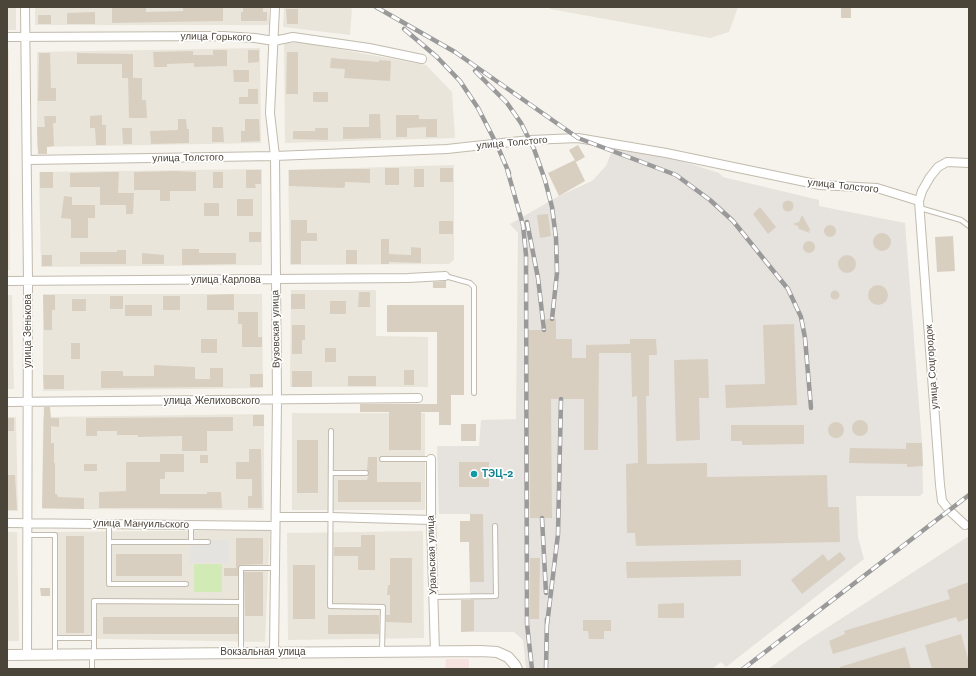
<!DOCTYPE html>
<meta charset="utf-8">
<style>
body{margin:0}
#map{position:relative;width:976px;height:676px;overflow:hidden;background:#f6f3ec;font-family:"Work Sans",sans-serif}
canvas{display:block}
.frame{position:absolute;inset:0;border:8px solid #4b4439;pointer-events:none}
</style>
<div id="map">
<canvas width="976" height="676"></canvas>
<div class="frame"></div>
</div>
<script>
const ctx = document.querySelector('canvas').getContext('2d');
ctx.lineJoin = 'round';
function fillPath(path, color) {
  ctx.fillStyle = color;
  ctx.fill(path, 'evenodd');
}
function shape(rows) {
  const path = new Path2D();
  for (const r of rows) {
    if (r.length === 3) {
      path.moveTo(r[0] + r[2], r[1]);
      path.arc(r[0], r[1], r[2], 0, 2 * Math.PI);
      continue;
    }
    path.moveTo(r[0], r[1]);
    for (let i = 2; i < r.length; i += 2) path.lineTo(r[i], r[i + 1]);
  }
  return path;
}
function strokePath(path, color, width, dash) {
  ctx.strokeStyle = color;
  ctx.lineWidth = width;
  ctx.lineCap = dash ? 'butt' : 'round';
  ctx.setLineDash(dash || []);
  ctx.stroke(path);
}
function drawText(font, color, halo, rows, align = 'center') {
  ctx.font = font + ' "Work Sans",sans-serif';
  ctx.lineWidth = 3.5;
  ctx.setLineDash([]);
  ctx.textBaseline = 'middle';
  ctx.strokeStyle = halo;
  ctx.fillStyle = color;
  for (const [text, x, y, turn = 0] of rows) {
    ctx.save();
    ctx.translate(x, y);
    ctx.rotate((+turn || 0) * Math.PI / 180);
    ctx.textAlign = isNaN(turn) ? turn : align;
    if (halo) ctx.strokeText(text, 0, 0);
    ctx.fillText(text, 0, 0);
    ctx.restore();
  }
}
fillPath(shape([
 [7,7,16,7,16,30,7,30],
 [35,7,269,7,269,25,35,25],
 [284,7,349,7,352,9,350,35,283,27],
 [550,7,738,7,729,32,710,38,550,9],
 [300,42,426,65,452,92,455,138,285,143,284,43],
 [260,48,261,143,37,147,37,52],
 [454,165,454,260,449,264,290,265,288,170],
 [262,169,262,265,41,267,39,172],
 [291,290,376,290,376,336,428,337,428,387,290,387],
 [43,294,262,294,263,388,43,391],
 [7,295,12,295,14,389,7,389],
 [292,413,425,413,425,510,292,510],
 [264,414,264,510,42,509,43,417],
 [7,417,16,417,18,511,7,511],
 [270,530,265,642,53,638,52,532],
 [423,531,424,638,288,640,287,533],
 [7,532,17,532,19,641,7,641]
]), '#eae5da');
fillPath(shape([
 [613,148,666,156,719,173,723,177,819,200,819,206,905,223,922,443,923,493,920,496,856,496,858,537,864,559,726,667,721,662,712,669,526,669,523,640,514,632,461,632,461,600,470,600,470,596,469,542,460,542,460,521,470,521,470,514,439,514,437,446,479,446,481,420,516,419,518,233,510,224,559,196,592,181,606,166],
 [969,536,969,669,768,669,802,644]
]), '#e6e2dd');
fillPath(shape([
 [7,49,9,49,10,270,7,270]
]), '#efe8d6');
fillPath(shape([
 [446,659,469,659,469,669,445,669]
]), '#f6e3e0');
fillPath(shape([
 [194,564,222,564,222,592,194,592]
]), '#d2eab5');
fillPath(shape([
 [190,540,229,540,229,563,190,563]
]), '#e5e3e0');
fillPath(shape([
 [112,7,146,7,146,12,183,11,183,7,223,7,223,21,112,23],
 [243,7,263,7,263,12,267,12,267,21,241,21,241,12,243,12],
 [841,8,851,8,851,18,841,18],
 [286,9,298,9,298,24,287,24],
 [95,12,95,24,67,24,67,13],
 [38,15,51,15,51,24,38,24],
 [213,50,227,50,227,66,194,67,194,63,167,64,167,67,154,67,153,52,193,51,193,55,213,55],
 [248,50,259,50,259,62,248,63],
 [287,52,298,52,298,94,286,94],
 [39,53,50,53,51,88,56,88,56,101,38,101],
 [77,53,133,54,133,78,122,78,122,64,77,64],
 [331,58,379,62,379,60,391,61,390,81,344,78,345,69,330,68],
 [233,70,249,70,249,82,234,82],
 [128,78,142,78,142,100,146,100,147,118,129,118],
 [248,89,258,89,258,104,239,104,239,97,248,97],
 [313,92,328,92,328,102,313,102],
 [369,114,380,114,381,138,343,139,343,127,369,127],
 [102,115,102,125,106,125,106,145,96,145,95,128,90,128,90,116],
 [396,115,419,115,419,119,437,119,437,137,426,137,426,127,407,128,407,137,396,137],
 [44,116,56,116,56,123,53,123,54,146,47,147,47,154,38,154,37,127,45,127],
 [178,119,186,119,187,129,189,129,189,143,151,144,150,131,178,130],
 [245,119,259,119,260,141,241,142,241,131,245,131],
 [212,127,223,127,224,142,212,142],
 [122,128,132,128,132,144,123,144],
 [315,128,328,128,328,140,293,139,293,131,315,131],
 [578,145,585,157,576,162,569,150],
 [575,160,585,181,559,196,548,173],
 [385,168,399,168,399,185,385,185],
 [440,168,453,168,453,182,440,182],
 [331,169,370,169,370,183,345,182,345,187,343,188,289,186,289,170],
 [414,169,424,169,424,187,414,187],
 [246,170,261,170,261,184,255,184,256,188,246,188],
 [175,171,196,172,196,191,170,191,170,201,160,201,160,190,134,190,134,172],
 [40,172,53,172,53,188,40,188],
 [108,172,119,172,118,193,134,193,133,214,126,214,126,205,100,205,100,187,70,187,70,173],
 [213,172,223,172,223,188,213,188],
 [64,196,72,197,72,205,95,205,95,218,88,218,88,238,71,238,71,219,61,218],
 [237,199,253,199,253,216,237,216],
 [788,206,5.5],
 [204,203,219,203,219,216,204,216],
 [760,207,776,227,768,234,753,214],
 [548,214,551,236,540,238,537,215],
 [802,215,811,231,808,230,810,233,799,229,798,226,793,224,799,222],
 [291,220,307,220,307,233,317,233,317,241,301,241,301,264,291,264],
 [439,221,453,221,453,234,439,234],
 [830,231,6],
 [249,232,261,232,261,242,249,242],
 [882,242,9],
 [953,236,955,271,937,272,935,237],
 [381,239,389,239,389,254,411,255,411,247,421,248,421,263,389,262,389,264,381,264],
 [809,247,6],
 [182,249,199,249,199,253,236,253,236,264,182,265],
 [117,250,126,250,126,264,80,264,80,252,117,252],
 [346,250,357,250,357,264,346,264],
 [142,253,164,255,164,264,142,264],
 [847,264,9],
 [42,255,52,255,52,266,42,266],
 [446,281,446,288,433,288,433,282],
 [878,295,10],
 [835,295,4.5],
 [359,292,370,292,370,307,358,307],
 [234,294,234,310,207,310,207,295],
 [291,294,305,294,305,309,291,309],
 [43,295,55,295,55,310,52,310,52,330,44,330],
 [110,296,123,296,123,309,110,309],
 [163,296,180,296,180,310,163,310],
 [72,299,86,299,86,311,72,311],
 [330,301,346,301,346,314,330,314],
 [125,305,152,305,152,316,125,316],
 [387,305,464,305,464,395,451,395,451,425,439,425,439,412,421,412,421,450,389,450,389,412,360,412,360,404,437,404,437,332,387,332],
 [238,312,258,312,258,337,262,337,262,347,242,347,242,324,238,324],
 [546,319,556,319,556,339,572,339,572,358,586,358,586,345,630,344,630,339,656,339,657,355,649,355,649,396,646,396,647,464,707,463,707,477,827,475,828,507,839,507,840,542,636,546,635,533,627,533,626,464,638,463,637,396,632,397,631,353,599,353,598,450,584,450,584,399,551,399,552,518,530,518,528,330,546,330],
 [794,324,797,405,726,408,725,385,765,384,763,325],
 [292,325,305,325,305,340,302,340,302,354,292,354],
 [201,339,217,339,217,353,201,353],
 [71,343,80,343,80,359,71,359],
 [325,348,336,348,336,362,325,362],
 [708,359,709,398,699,398,700,440,676,441,674,360],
 [154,365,195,367,195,379,210,379,210,368,223,368,223,387,101,388,101,371,123,371,123,376,154,376],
 [404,370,414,370,414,385,404,385],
 [292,371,312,371,312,387,292,387],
 [250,374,263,374,263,387,250,387],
 [43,375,64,375,64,389,44,389],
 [348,376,376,376,376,386,348,386],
 [44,407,50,407,51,418,59,418,59,427,51,426,51,443,54,443,54,463,55,463,55,494,57,494,58,497,84,498,84,509,42,508],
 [253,415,264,415,264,426,253,426],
 [233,417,233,431,207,431,207,451,182,451,182,436,138,437,138,435,117,435,117,431,97,431,97,436,86,436,86,418],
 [7,418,14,418,14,431,7,431],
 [860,428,8],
 [836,430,8],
 [461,424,476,424,476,441,461,441],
 [731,425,804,425,804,444,742,445,742,441,731,441],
 [297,440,318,440,318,493,297,493],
 [906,443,922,443,923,466,907,467,907,464,849,463,850,448,906,449],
 [249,449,261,449,262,508,248,508,248,496,252,496,252,479,236,479,236,462,249,462],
 [160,454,184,454,184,472,165,472,165,479,160,479,160,494,207,494,207,492,221,492,222,508,99,508,99,492,126,491,126,462,160,462],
 [200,455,208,455,208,463,200,463],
 [368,457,377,457,377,482,421,482,421,502,338,502,338,480,367,480,369,473,367,470],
 [459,462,489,462,489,487,459,487],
 [84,464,97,464,97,471,84,471],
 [8,475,15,475,17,510,7,510],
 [470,514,483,514,484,582,470,582,469,542,460,542,460,521,470,521],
 [361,535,375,535,375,570,358,570,358,556,334,556,334,547,361,547],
 [66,536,84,536,84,633,66,633],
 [236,538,263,538,263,564,240,565,238,568,238,576,224,576,224,568,236,568],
 [840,552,846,559,802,594,791,580,823,554,828,561],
 [116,554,182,554,182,576,116,576],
 [390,558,412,558,412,623,386,622,386,615,390,615,390,595,387,595,388,585,390,585],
 [530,558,540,558,539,619,530,619],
 [741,560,741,576,627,578,626,562],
 [293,565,315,565,315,619,293,619],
 [244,572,263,572,263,616,245,616],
 [969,582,969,618,958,622,956,617,833,654,829,641,845,634,844,631,950,599,947,590],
 [40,588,50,588,50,596,41,596],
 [461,600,474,600,474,631,461,632],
 [684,603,684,618,658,618,658,604],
 [328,615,379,615,379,634,328,634],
 [103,617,238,617,238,634,103,634],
 [583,620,611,620,611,631,604,631,604,639,589,639,588,631,583,631],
 [961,634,969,662,969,669,932,669,925,645],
 [905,647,911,669,840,669,840,667]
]), '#d8cfc1');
const service = shape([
 [920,208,961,220,969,226],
 [445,276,470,283,474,287,474,393],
 [331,431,330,606,383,607,382,652],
 [382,459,431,459],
 [331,473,366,473],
 [109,524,109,584,186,584],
 [28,535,55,535,55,654],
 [109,542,208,542],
 [191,542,191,525],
 [434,597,496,596,495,526],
 [55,638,94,638],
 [241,652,241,568,275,568],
 [94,653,94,601,241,602],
 [92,669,92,655]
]);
const minor = shape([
 [25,7,28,281,27,654],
 [7,37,223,36,255,38,274,41,293,37,369,48,422,59],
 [27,160,275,156,447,149,530,140,578,138,666,153,820,185,877,188,919,201],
 [7,281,408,278,445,276],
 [7,402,418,398],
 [431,459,431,520,435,652],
 [276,517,331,517,431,520],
 [7,523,275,526],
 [965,525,950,511,942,501,940,485,919,201,922,191,930,177,938,167,947,162,969,163],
 [274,652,277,400,275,156,270,113,275,7]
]);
const tertiary = shape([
 [7,655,481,651,497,652,508,657,515,665,517,669]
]);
strokePath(service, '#c2bbae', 6);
strokePath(minor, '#c2bbae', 10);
strokePath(tertiary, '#c2bbae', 12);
strokePath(service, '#fff', 4);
strokePath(minor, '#fff', 8);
strokePath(tertiary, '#fff', 10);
const rail = shape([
 [376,7,455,52,578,138,676,175,710,200,733,221,788,289,801,317,805,338,811,408],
 [404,29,437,57,460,81,478,108,497,145,509,173],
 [475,71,507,103,521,123,534,149,545,180,552,207,556,238,557,273,552,319],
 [507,169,523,225,526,255,527,624,532,669],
 [527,222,538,278,544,330],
 [542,518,546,593],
 [547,625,558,534,561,399],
 [546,669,547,619],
 [743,669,969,495]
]);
strokePath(rail, '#9a9a9a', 4.5);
strokePath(rail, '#fff', 3, [9]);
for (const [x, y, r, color] of [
 [474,474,4,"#0f9aa8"]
]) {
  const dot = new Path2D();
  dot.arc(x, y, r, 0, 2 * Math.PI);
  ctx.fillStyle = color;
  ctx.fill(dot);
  strokePath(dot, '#fff', 1.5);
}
drawText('10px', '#4b4439', '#fff', [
 ["улица Горького",216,37,1],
 ["улица Толстого",512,143,-5],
 ["улица Толстого",188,158,-1],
 ["улица Толстого",843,186,6],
 ["улица Карлова",226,280],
 ["Вузовская улица",276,329,-91],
 ["улица Зенькова",28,331,-90],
 ["улица Соцгородок",932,367,-94],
 ["улица Желиховского",212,401],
 ["улица Мануильского",141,524,1],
 ["Уральская улица",432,555,-92],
 ["Вокзальная улица",263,652]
]);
drawText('bold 10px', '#0d838f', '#fff', [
 ["ТЭЦ-2",482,474]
], 'left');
</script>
